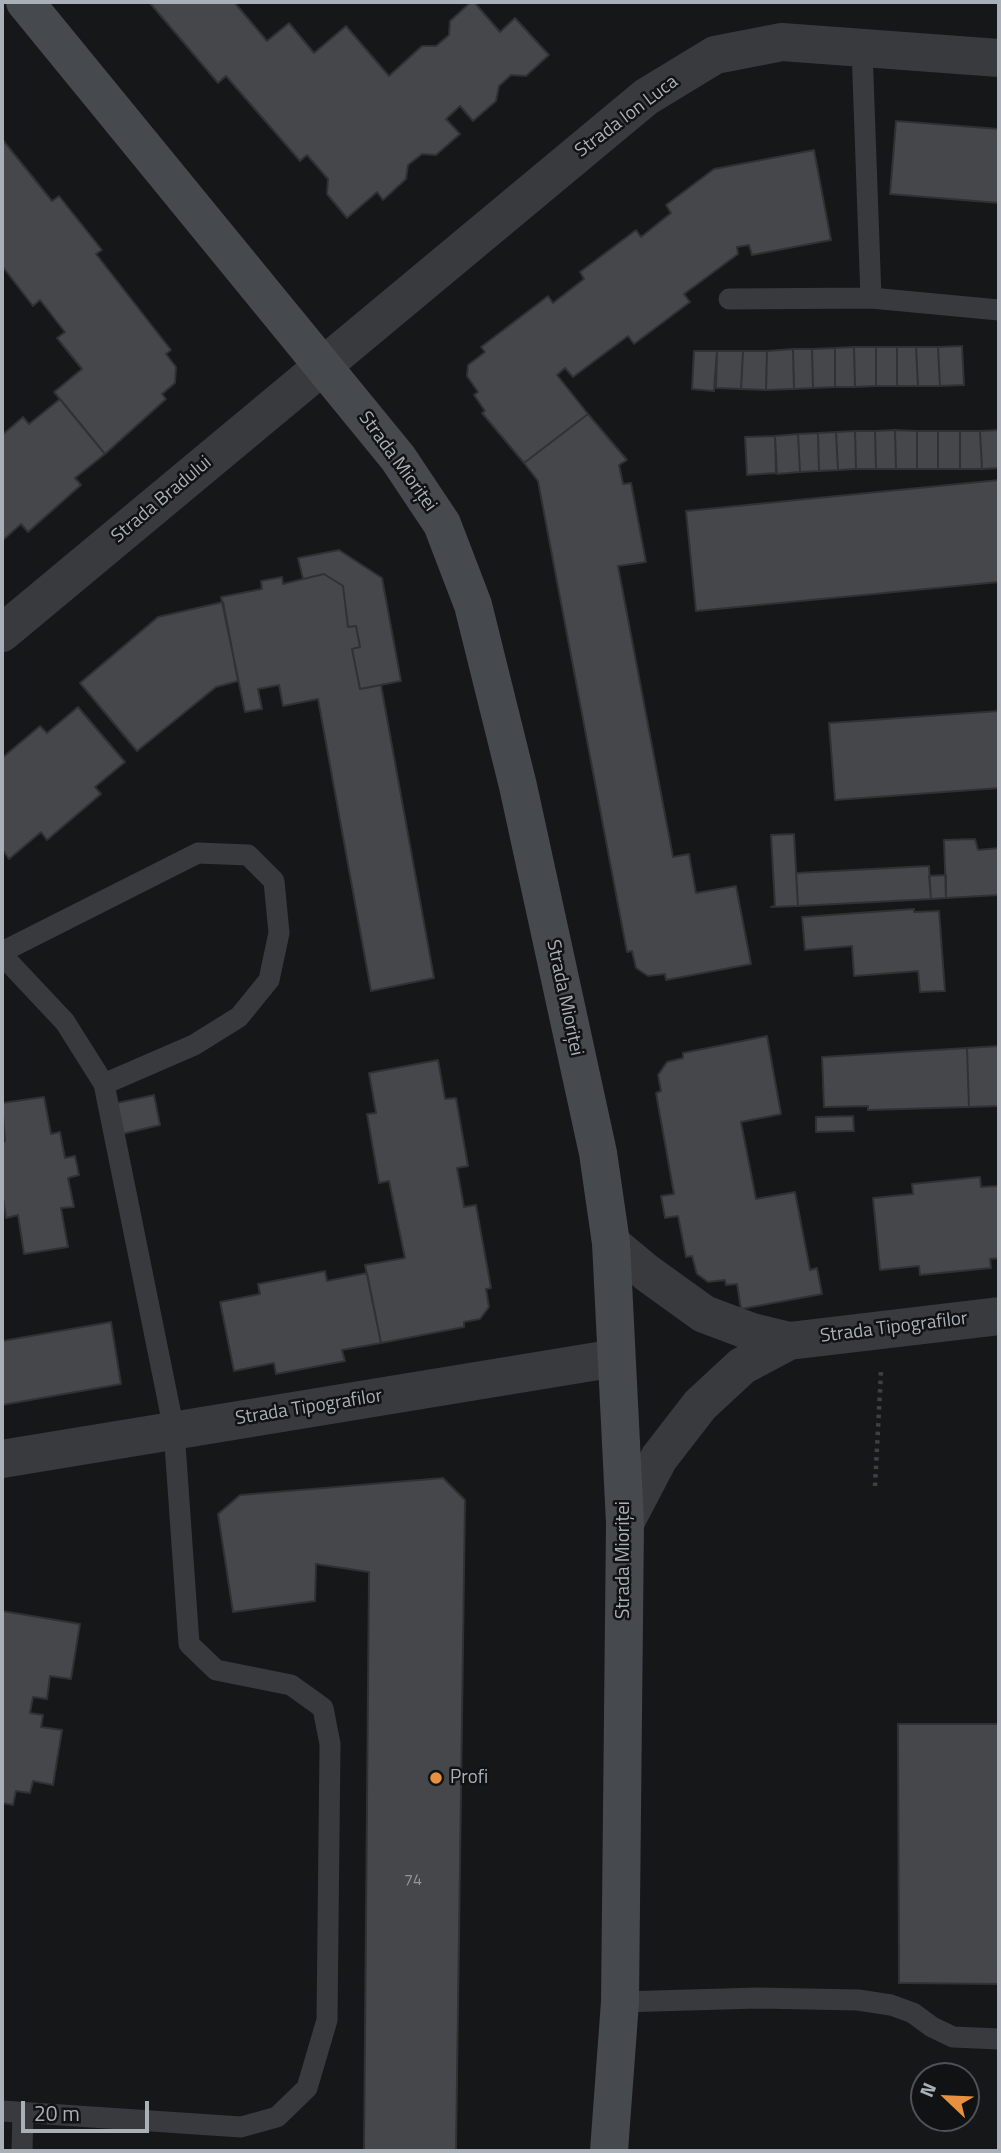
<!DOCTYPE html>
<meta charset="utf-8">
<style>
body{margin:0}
#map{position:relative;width:1001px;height:2153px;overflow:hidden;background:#161718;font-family:"Titillium Web",sans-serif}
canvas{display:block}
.frame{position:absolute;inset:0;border:4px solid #a9b0b7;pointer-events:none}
.north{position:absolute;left:910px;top:2062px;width:70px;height:70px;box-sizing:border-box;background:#111213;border:2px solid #4e5155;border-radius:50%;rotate:293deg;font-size:19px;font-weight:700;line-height:28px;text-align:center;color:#a9b0b7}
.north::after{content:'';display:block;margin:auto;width:24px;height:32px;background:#e69040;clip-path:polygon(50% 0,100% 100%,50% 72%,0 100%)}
.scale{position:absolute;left:21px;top:2101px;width:128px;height:32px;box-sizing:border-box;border:4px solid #a9b0b7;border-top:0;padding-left:9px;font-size:21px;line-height:24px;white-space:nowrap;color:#a9b0b7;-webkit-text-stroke:5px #111213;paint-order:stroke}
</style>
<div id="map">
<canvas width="1001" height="2153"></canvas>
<div class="frame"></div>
<div class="north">N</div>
<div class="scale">20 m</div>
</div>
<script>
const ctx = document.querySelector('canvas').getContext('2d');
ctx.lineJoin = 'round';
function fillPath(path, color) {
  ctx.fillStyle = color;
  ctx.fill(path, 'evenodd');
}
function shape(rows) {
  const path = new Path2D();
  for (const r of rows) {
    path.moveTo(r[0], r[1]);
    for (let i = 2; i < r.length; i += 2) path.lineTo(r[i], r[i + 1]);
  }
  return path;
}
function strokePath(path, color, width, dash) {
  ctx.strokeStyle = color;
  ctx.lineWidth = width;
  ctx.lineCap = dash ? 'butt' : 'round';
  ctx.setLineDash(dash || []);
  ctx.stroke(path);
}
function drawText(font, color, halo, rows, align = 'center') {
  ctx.font = font + ' "Titillium Web",sans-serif';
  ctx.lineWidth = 5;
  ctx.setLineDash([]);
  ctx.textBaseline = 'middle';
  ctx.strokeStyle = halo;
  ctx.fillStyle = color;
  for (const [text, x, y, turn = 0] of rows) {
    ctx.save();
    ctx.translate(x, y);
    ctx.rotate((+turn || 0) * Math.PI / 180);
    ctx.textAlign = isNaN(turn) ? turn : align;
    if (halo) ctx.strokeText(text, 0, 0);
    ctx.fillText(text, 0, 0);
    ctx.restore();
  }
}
const building = shape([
 [149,2,234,2,267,41,289,23,314,53,346,26,389,76,422,46,436,46,449,35,450,21,471,2,474,2,500,32,515,18,549,55,526,76,511,75,499,86,496,101,473,121,460,106,446,119,460,134,436,155,422,154,408,165,406,179,383,200,377,192,347,218,327,194,328,179,307,155,300,161,226,76,218,83,149,2],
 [896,121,999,129,999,203,890,194,896,121],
 [2,139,52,201,59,196,102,250,96,254,171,350,166,354,176,367,175,383,162,394,166,399,105,454,54,392,82,369,57,338,65,332,40,300,33,306,2,266,2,139],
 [814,150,831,240,752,255,749,245,737,247,738,254,684,294,690,302,634,344,628,336,573,377,565,368,557,375,588,414,524,463,482,413,485,411,474,395,478,392,467,376,468,365,485,352,481,347,548,296,553,303,584,279,580,272,636,230,641,237,671,213,666,205,714,169,814,150],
 [962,346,964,385,940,386,938,347,962,346],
 [854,347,855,387,835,387,835,348,854,347],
 [854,347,876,347,876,386,855,387,854,347],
 [876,347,897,347,897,386,876,386,876,347],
 [897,347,916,347,918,386,897,386,897,347],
 [916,347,938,347,940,386,918,386,916,347],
 [835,348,835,387,813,388,812,349,835,348],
 [793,349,794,389,766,390,767,351,793,349],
 [793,349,812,349,813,388,794,389,793,349],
 [694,351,717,351,714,391,692,389,694,351],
 [717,351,743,351,741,389,716,388,717,351],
 [743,351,767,351,766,390,741,389,743,351],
 [60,399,105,454,75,478,81,485,28,532,21,524,2,541,2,435,23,417,29,424,60,399],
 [588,414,627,460,619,465,623,484,631,483,646,562,618,566,673,857,689,854,696,893,736,886,751,964,666,980,665,974,648,976,636,968,632,951,627,952,538,481,524,463,588,414],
 [895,430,896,469,876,469,875,431,895,430],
 [895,430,917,431,917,469,896,469,895,430],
 [999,430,999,468,982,469,980,431,999,430],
 [855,431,875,431,876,469,856,469,855,431],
 [855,431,856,469,838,470,836,432,855,431],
 [917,431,938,431,938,469,917,469,917,431],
 [938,431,960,431,960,469,938,469,938,431],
 [960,431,980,431,982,469,960,469,960,431],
 [836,432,838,470,819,471,818,433,836,432],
 [818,433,819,471,800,472,798,434,818,433],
 [798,434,800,472,777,474,775,436,798,434],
 [775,436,776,473,747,475,745,437,775,436],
 [999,480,999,582,696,611,686,511,999,480],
 [339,550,382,578,401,681,360,689,352,649,360,647,356,626,348,627,343,586,324,574,303,579,298,558,339,550],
 [324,574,343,586,348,627,356,626,360,647,352,649,360,689,381,685,434,978,371,991,318,699,283,706,279,685,258,689,262,709,245,712,221,597,262,589,261,581,282,577,283,584,324,574],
 [223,602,238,681,216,687,137,751,80,683,158,617,223,602],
 [78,707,125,762,95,787,101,794,47,840,41,832,9,859,2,849,2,758,40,726,47,733,78,707],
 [999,711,999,788,835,800,829,723,999,711],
 [794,834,798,906,771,907,775,906,771,835,794,834],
 [975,839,978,850,999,848,999,895,946,898,944,840,975,839],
 [929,866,931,899,798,906,796,873,929,866],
 [946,875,946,898,931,899,929,876,946,875],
 [914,909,914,912,939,911,945,991,920,992,918,971,854,976,852,946,805,950,802,917,914,909],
 [767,1036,781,1114,741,1122,756,1199,795,1192,810,1270,817,1268,822,1294,741,1309,737,1284,726,1285,725,1280,708,1282,697,1274,692,1256,686,1257,678,1216,665,1218,661,1196,674,1194,656,1093,661,1091,658,1075,667,1062,683,1058,683,1053,767,1036],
 [999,1046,999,1106,969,1107,967,1048,999,1046],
 [967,1048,969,1107,868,1110,868,1106,824,1107,822,1057,967,1048],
 [438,1060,445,1099,456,1098,468,1166,457,1168,464,1207,476,1205,491,1288,486,1289,489,1307,480,1319,464,1322,464,1327,381,1343,365,1265,405,1258,389,1181,379,1183,367,1114,376,1113,369,1073,438,1060],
 [154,1095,160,1125,122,1134,117,1103,154,1095],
 [44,1097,51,1134,60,1132,65,1158,75,1156,79,1175,68,1178,74,1207,61,1208,68,1247,24,1254,18,1215,6,1218,2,1191,2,1142,5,1141,2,1103,44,1097],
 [853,1116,854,1131,816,1132,816,1117,853,1116],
 [980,1177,981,1187,999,1186,999,1258,990,1259,991,1268,920,1275,919,1266,880,1270,873,1198,913,1194,912,1184,980,1177],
 [325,1271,327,1281,367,1273,381,1343,342,1350,345,1361,276,1374,274,1363,234,1371,220,1302,260,1294,258,1284,325,1271],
 [111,1322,121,1384,2,1405,2,1341,111,1322],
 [443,1478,465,1500,456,2151,364,2151,369,1572,316,1564,315,1601,233,1612,218,1514,240,1495,443,1478],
 [2,1611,80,1624,71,1679,50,1676,47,1699,33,1697,30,1713,43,1715,41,1727,62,1730,53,1785,33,1781,30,1793,16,1791,13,1805,2,1803,2,1611],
 [898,1724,999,1724,999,1984,899,1983,898,1724]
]);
fillPath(building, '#46474b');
strokePath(building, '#313134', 2);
strokePath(shape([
 [875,1486,881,1372]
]), '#3e4144', 4.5, [3.5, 5]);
strokePath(shape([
 [862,49,871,298],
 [729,299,871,298,999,310],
 [2,952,198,853,248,855,274,881,279,933,269,980,239,1017,194,1045,104,1084],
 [2,955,65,1022,104,1084,174,1430,189,1644,216,1670,291,1685,323,1708,330,1744,327,2020,307,2088,277,2117,241,2127,2,2111],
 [620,2002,758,1998,858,2000,891,2005,913,2013,932,2027,953,2037,999,2039],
 [22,2151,23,2112]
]), '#383a3d', 21);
strokePath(shape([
 [2,633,646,97,715,55,782,42,999,58],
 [611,1243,647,1273,704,1314,752,1332,789,1341,999,1316],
 [2,1459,616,1358],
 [625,1523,659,1458,700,1405,742,1366,789,1341]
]), '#383a3d', 38);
strokePath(shape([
 [25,2,398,458,442,524,473,605,518,786,598,1153,611,1243,625,1523,620,2002,609,2151]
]), '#46494d', 38);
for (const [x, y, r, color] of [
 [436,1778,7,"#e69040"]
]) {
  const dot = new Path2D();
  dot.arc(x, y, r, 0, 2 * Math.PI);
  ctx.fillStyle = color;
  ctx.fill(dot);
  strokePath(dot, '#111213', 2.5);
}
drawText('16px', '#90969c', null, [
 ["74",413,1881]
]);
drawText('19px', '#a9b0b7', '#111213', [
 ["Strada Ion Luca",627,117,-37],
 ["Strada Mioriței",397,462,54],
 ["Strada Bradului",162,500,-40],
 ["Strada Mioriței",564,998,78],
 ["Strada Tipografilor",894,1328,-7],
 ["Strada Tipografilor",309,1408,-9],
 ["Strada Mioriței",624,1560,-90]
]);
drawText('19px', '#a9b0b7', '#111213', [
 ["Profi",450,1778]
], 'left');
</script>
